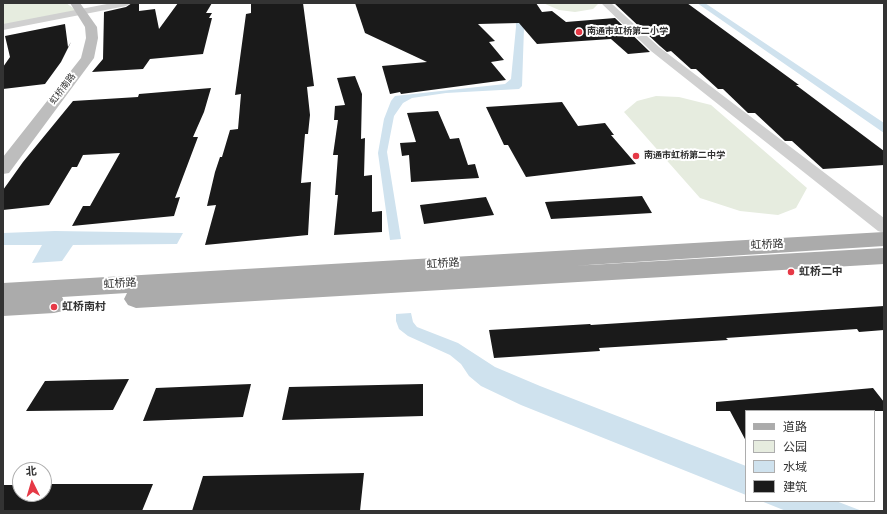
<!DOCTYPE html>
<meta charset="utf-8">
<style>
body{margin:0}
#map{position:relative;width:887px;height:514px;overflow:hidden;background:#fff;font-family:"Archivo Narrow","Noto Sans SC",sans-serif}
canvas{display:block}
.frame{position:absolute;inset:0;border:4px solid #333;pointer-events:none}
.legend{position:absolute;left:745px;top:410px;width:130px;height:92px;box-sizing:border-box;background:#fff;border:1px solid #adadad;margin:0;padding:5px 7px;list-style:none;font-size:12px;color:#333}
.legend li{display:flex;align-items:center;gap:8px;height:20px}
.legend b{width:20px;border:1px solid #adadad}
.north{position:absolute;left:12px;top:462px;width:40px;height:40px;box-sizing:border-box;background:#fff;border:1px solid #adadad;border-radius:50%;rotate:355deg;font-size:11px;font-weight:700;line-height:16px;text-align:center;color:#333}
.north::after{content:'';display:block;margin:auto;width:14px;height:18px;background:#e63946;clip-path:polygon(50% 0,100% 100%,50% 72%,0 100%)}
</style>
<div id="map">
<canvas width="887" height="514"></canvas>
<div class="frame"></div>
<ul class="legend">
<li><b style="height:5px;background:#ababab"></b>道路</li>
<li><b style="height:11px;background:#e6ecdf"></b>公园</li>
<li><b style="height:11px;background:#cfe2ee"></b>水域</li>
<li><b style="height:11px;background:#1a1a1a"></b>建筑</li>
</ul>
<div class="north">北</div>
</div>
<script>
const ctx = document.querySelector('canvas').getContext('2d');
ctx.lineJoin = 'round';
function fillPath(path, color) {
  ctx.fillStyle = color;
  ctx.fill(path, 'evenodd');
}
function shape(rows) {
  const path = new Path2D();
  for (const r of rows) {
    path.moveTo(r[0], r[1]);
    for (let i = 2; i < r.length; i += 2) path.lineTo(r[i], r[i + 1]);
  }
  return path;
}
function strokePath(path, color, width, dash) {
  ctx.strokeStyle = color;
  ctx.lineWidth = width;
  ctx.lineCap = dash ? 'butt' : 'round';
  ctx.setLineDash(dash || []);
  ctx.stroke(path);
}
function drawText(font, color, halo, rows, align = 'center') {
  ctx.font = font + ' "Archivo Narrow","Noto Sans SC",sans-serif';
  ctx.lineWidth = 4;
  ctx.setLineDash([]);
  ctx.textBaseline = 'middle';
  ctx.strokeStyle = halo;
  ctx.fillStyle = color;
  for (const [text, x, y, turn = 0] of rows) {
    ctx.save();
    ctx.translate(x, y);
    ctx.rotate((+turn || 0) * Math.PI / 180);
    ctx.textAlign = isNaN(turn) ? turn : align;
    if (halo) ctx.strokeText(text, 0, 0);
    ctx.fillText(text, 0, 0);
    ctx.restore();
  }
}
fillPath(shape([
 [3,3,66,3,79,12,3,28],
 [543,3,597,3,598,4,593,9,575,12,559,10],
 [656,96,679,97,711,105,807,188,796,208,778,215,740,211,700,198,624,112,637,101]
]), '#e6ecdf');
fillPath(shape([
 [697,3,705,3,884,123,884,133],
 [515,4,524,28,522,86,519,89,446,93,412,98,403,103,394,116,387,152,401,239,390,240,378,153,384,119,391,101,395,96,505,84,511,79,516,27],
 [55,231,183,233,177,244,73,245,62,261,32,263,42,245,3,245,3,233],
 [411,313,413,322,417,327,458,343,495,367,540,386,746,466,746,495,521,405,481,386,469,376,461,364,450,355,408,336,399,329,396,321,396,314],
 [761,501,836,501,862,511,786,511]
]), '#cfe2ee');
fillPath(shape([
 [132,3,139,3,139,11,155,9,159,29,178,3,212,3,206,13,212,13,209,18,212,18,203,54,150,59,143,69,92,72,103,59,104,12,126,7],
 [251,3,303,3,314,86,307,87,310,115,308,134,305,134,301,183,311,182,308,235,205,245,216,205,207,206,215,172,220,157,222,157,230,130,238,129,241,94,235,95,246,14,251,13],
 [355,3,536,3,542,12,552,11,566,22,615,18,650,52,628,54,611,39,537,44,519,23,478,24,495,41,489,42,504,60,491,62,506,80,401,94,400,92,390,94,382,66,427,62,365,33],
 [614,3,687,3,799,85,796,85,884,151,884,165,823,169,792,141,785,141,755,113,748,113,723,89,718,89,696,69,691,69,671,51,667,52,660,46],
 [65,24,68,47,71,42,61,62,45,84,3,89,3,67,10,57,5,36],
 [355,76,362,94,361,139,365,138,364,176,372,175,372,212,382,211,382,232,334,235,338,195,335,195,338,155,333,155,338,120,334,120,335,106,345,105,337,78],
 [211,88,204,112,193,137,198,137,175,198,180,197,174,216,72,226,83,206,90,206,120,153,83,155,77,167,72,167,49,205,3,210,3,190,23,162,73,101,138,97,139,94],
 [562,102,578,126,605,123,614,135,611,135,636,164,526,177,508,145,504,145,486,107],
 [438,111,450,139,459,138,468,165,475,164,479,178,411,182,409,155,402,156,400,143,416,142,407,113],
 [642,196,652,213,551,219,545,202],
 [486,197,494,215,424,224,420,205],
 [884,306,884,330,859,332,857,329,726,338,728,340,599,348,600,351,494,358,489,330,590,324,591,325],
 [129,379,113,410,26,411,45,381],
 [251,384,243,417,143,421,156,388],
 [423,384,423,416,282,420,289,387],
 [873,388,884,402,884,411,746,411,746,441,730,411,716,411,716,402],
 [364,473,360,511,192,511,203,476],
 [44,484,153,484,142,511,3,511,3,485,20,485,20,494,44,494]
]), '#1a1a1a');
fillPath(shape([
 [112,3,131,3,126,6,3,30,3,24,112,3],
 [601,3,611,3,659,47,884,218,884,233,878,231,651,51,601,3]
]), '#d0d0d0');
fillPath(shape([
 [70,3,80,3,97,27,98,38,94,58,9,173,3,174,3,157,81,58,86,38,85,27,70,3]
]), '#bdbdbd');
fillPath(shape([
 [884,232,884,246,572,266,884,248,884,264,136,308,128,305,124,299,127,293,62,297,66,304,63,311,54,313,3,316,3,283,884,232]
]), '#ababab');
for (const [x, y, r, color] of [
 [579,32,4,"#e63946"],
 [636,156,4,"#e63946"],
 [791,272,4,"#e63946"],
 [54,307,4,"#e63946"]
]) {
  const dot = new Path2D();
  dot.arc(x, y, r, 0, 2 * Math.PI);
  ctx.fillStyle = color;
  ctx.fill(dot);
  strokePath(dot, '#fff', 1.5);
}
drawText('bold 9px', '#333', '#fff', [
 ["南通市虹桥第二小学",587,32],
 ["南通市虹桥第二中学",644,156]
], 'left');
drawText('9px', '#333', '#fff', [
 ["虹桥南路",63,89,-53]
]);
drawText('11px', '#333', '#fff', [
 ["虹桥路",767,245,-3],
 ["虹桥路",443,264,-4],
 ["虹桥路",120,284,-4]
]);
drawText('bold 11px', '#333', '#fff', [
 ["虹桥二中",799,272],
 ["虹桥南村",62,307]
], 'left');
</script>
